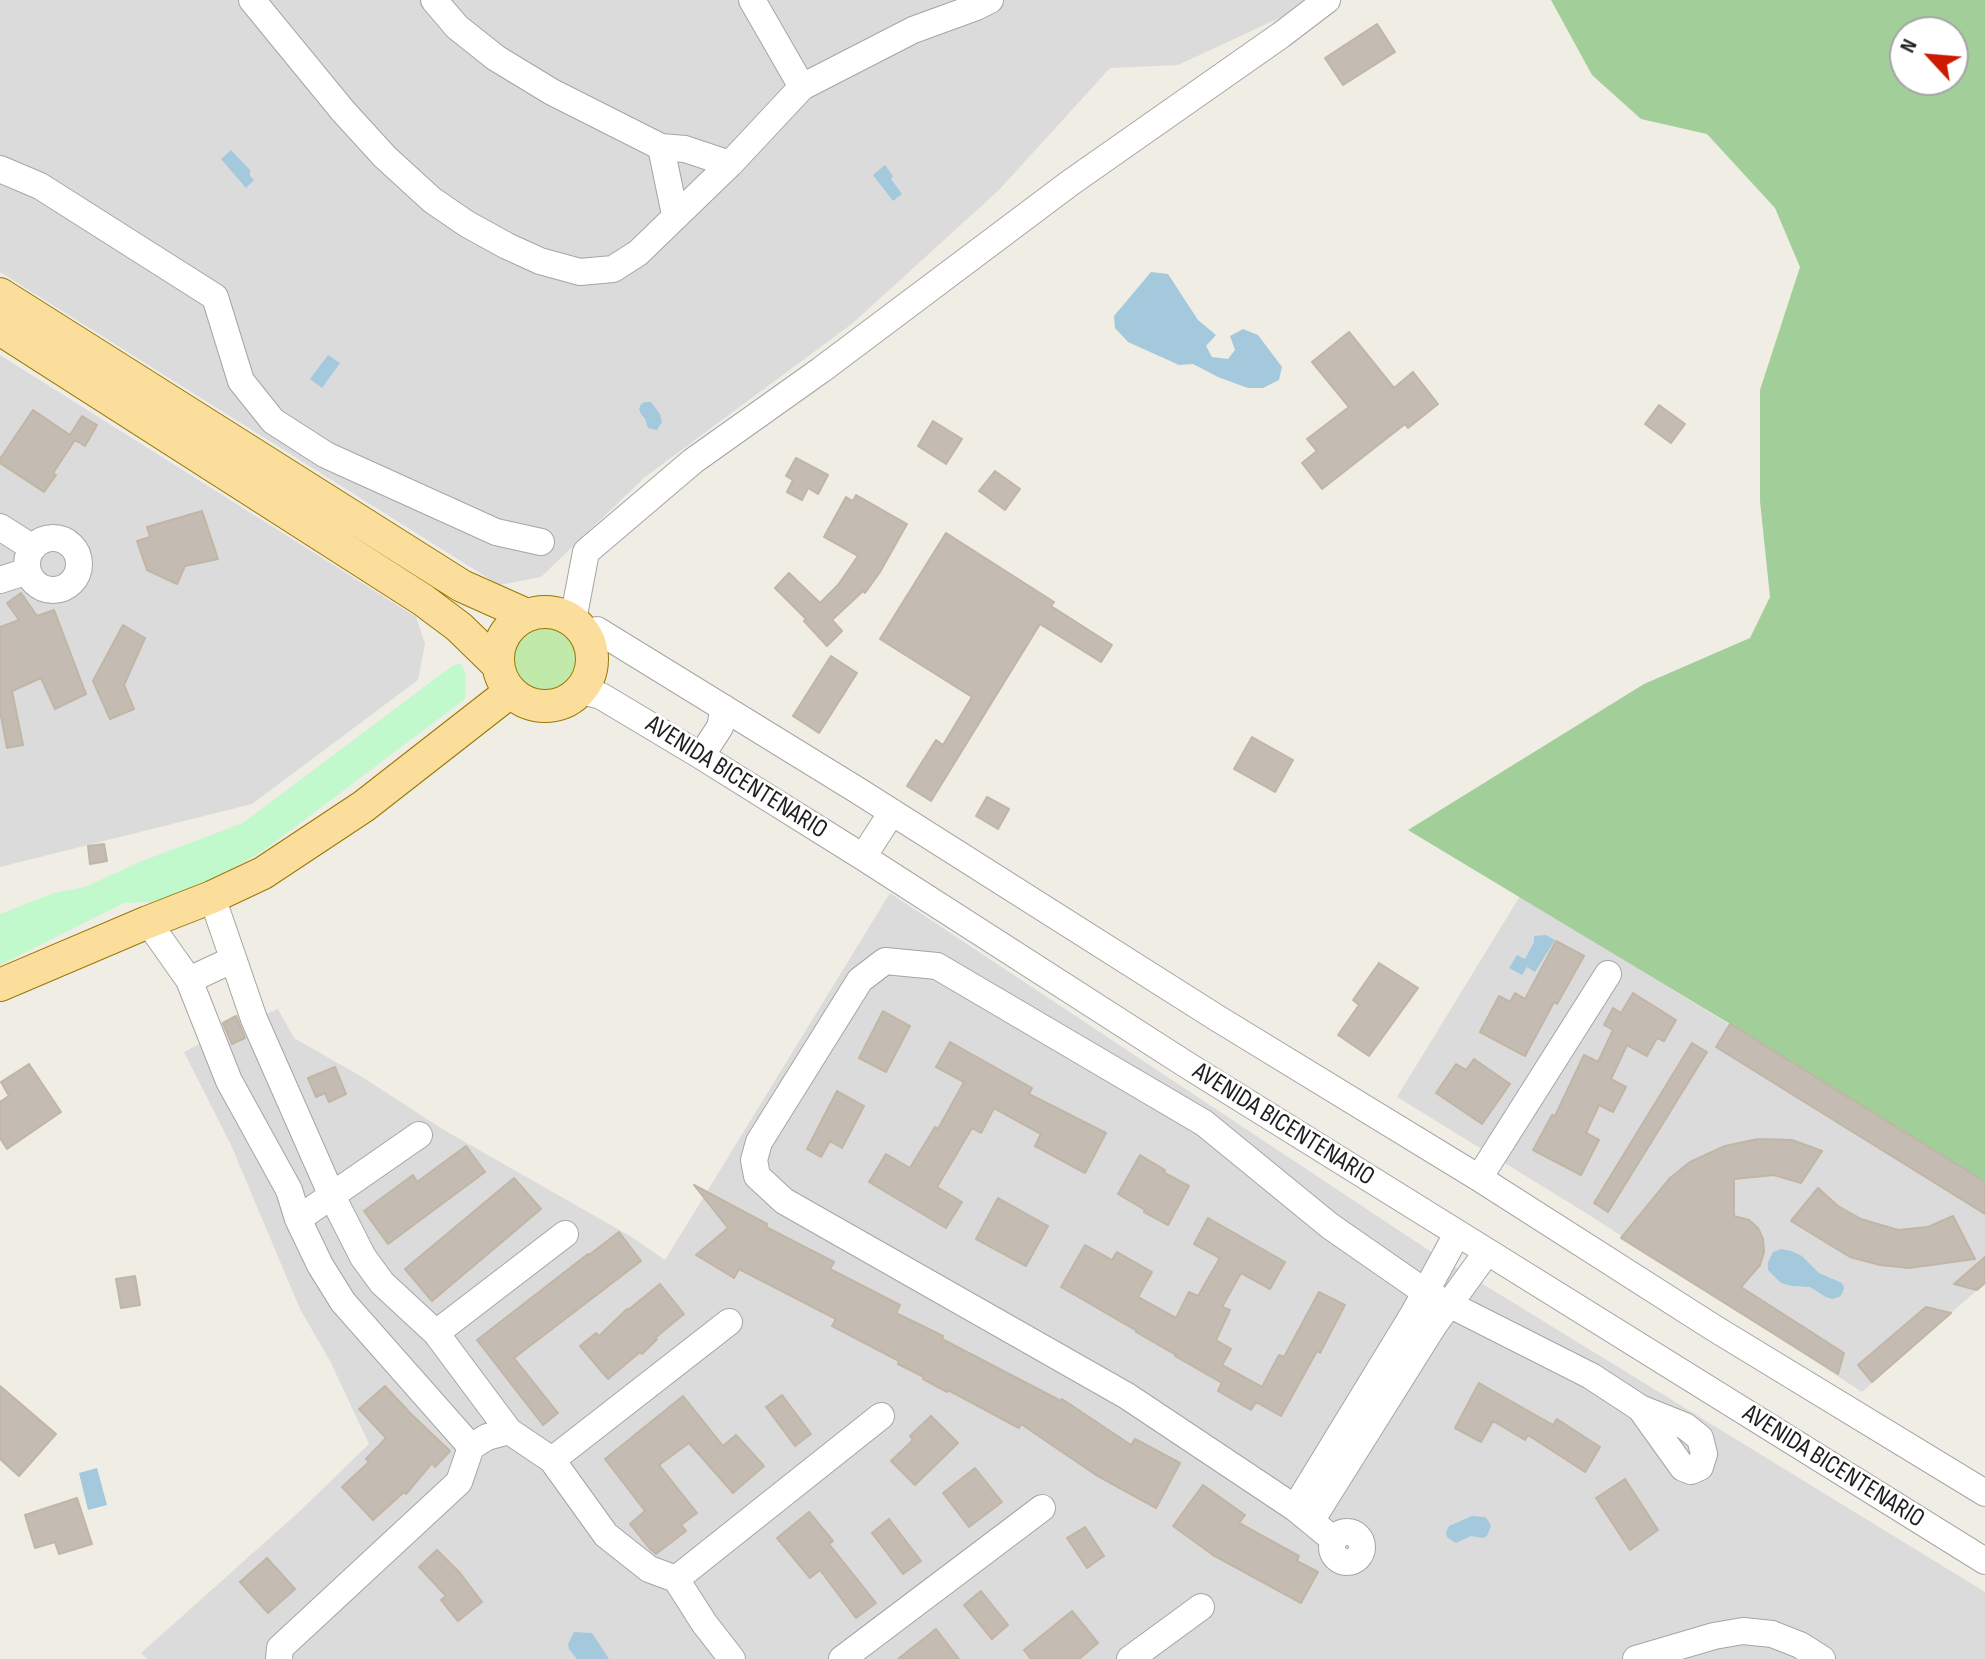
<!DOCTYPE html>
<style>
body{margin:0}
#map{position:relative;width:1985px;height:1659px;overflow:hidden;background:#efede4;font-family:"Sofia Sans Condensed",sans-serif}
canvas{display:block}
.north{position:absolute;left:1889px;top:16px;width:80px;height:80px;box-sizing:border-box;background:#fff;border:2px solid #a5a5a5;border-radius:50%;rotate:296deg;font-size:22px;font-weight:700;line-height:32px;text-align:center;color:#1e1e1e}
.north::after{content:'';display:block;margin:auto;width:28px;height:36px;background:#cc1900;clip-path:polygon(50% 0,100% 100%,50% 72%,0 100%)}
</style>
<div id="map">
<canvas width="1985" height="1659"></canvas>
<div class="north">N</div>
</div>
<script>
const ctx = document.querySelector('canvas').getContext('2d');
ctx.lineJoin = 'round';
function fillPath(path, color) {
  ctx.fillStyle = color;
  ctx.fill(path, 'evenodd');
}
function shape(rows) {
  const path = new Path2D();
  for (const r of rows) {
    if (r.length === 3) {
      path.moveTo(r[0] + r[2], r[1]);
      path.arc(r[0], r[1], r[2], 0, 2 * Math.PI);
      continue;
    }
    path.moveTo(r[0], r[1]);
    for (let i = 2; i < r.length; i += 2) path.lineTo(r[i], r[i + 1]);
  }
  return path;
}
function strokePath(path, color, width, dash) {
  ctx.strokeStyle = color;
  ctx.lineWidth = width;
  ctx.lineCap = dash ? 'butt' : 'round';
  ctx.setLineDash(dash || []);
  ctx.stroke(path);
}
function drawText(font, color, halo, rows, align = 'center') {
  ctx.font = font + ' "Sofia Sans Condensed",sans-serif';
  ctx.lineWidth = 6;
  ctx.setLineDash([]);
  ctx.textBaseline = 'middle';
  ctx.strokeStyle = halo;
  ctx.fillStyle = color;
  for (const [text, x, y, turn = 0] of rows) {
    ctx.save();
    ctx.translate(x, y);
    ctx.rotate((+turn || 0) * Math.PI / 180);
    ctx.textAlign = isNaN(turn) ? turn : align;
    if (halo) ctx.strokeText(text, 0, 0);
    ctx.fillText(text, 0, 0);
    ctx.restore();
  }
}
fillPath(shape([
 [0,0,1304,0,1290,13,1178,65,1110,68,999,190,853,323,645,477,541,577,499,585,0,272],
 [0,355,416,617,425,644,418,680,252,804,0,867],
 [890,893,1442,1259,1985,1592,1985,1659,147,1659,141,1653,301,1510,369,1444,330,1361,300,1309,231,1145,184,1052,211,1038,219,1025,238,1015,254,1019,278,1009,294,1038,362,1077,444,1130,630,1236,665,1260],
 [1520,896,1985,1182,1985,1283,1862,1392,1586,1213,1397,1097]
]), '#dcdbdb');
fillPath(shape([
 [544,657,33]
]), '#c1e9aa');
fillPath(shape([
 [1551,0,1985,0,1985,1182,1730,1024,1408,830,1644,684,1750,638,1770,597,1760,501,1760,390,1800,267,1775,208,1707,134,1641,119,1592,75],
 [1905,32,1953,32,1953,80,1905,80]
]), '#a2ce99');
fillPath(shape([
 [461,663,466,675,465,699,263,851,228,871,176,895,153,902,124,903,0,965,0,914,54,893,85,887,142,861,243,823,452,666]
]), '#c1f9cc');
fillPath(shape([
 [231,150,250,170,250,176,254,180,246,188,221,159],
 [885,165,893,176,891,179,902,194,893,201,873,175],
 [1151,272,1168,274,1198,320,1216,335,1206,346,1212,357,1228,359,1235,350,1230,336,1243,329,1258,335,1282,367,1279,380,1263,388,1248,388,1218,377,1193,364,1179,365,1128,342,1115,328,1114,316],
 [328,355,340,363,322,388,310,379],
 [645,402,651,402,660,414,662,422,657,430,648,428,645,419,641,414,639,409,641,404],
 [1546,935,1555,940,1535,972,1527,967,1522,975,1509,968,1517,955,1525,959,1534,942,1534,936],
 [1781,1249,1791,1251,1802,1256,1819,1273,1842,1283,1844,1288,1842,1294,1839,1297,1832,1299,1826,1297,1810,1287,1792,1286,1781,1283,1768,1270,1768,1262,1773,1252],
 [97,1468,107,1505,88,1510,79,1473],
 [1472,1516,1485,1517,1488,1520,1491,1526,1487,1536,1483,1538,1471,1536,1456,1543,1447,1537,1446,1532,1449,1526],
 [574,1632,592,1633,609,1659,577,1659,569,1649,568,1644]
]), '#a4c9dd');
const building = shape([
 [1377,24,1395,52,1343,85,1325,58,1377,24],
 [1349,332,1394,388,1413,372,1438,404,1408,428,1405,424,1322,489,1302,463,1317,451,1307,439,1349,407,1312,362,1349,332],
 [1659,405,1685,424,1671,443,1645,424,1659,405],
 [33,410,70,435,82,416,97,425,85,446,75,440,53,473,56,475,44,492,0,463,0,459,33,410],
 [933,421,962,439,946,464,918,446,933,421],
 [796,458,828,475,818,494,808,488,802,500,787,492,793,480,786,476,796,458],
 [995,471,1020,489,1005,510,979,491,995,471],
 [856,495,907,524,880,572,865,593,863,591,832,620,842,631,827,646,804,621,806,619,775,588,789,573,820,603,838,585,858,556,824,537,846,497,853,501,856,495],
 [202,511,218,559,185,566,177,584,147,570,137,541,150,537,147,527,202,511],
 [946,533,1054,602,1051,606,1112,645,1101,662,1040,624,931,801,907,786,936,740,943,745,972,697,880,639,946,533],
 [21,593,37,616,54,610,86,694,55,709,41,678,12,691,23,745,7,748,0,711,0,627,19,620,7,603,21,593],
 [123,625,145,638,124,685,134,709,110,719,93,681,123,625],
 [831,656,857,673,819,733,793,716,831,656],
 [1252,737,1293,760,1275,792,1234,769,1252,737],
 [987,797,1009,809,998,829,976,816,987,797],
 [104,844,107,861,90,864,88,846,104,844],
 [1556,941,1584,956,1557,1004,1554,1002,1525,1056,1480,1032,1499,996,1510,1002,1515,993,1525,999,1556,941],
 [1379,963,1418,988,1369,1056,1338,1035,1359,1005,1353,1000,1379,963],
 [1633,993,1676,1020,1664,1041,1657,1038,1647,1056,1627,1045,1611,1079,1626,1087,1613,1112,1599,1105,1586,1133,1599,1140,1581,1175,1533,1150,1552,1115,1555,1116,1584,1055,1598,1062,1613,1030,1604,1025,1613,1008,1621,1013,1633,993],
 [883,1011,910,1026,886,1072,859,1058,883,1011],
 [236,1016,245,1038,232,1044,223,1023,236,1016],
 [1730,1024,1985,1182,1985,1214,1716,1047,1730,1024],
 [950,1042,1032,1088,1029,1094,1106,1133,1085,1173,1035,1146,1041,1134,994,1108,981,1133,972,1128,937,1187,962,1202,946,1228,869,1182,886,1154,910,1168,935,1127,938,1129,964,1082,936,1067,950,1042],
 [1692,1043,1707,1052,1608,1212,1594,1203,1692,1043],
 [1474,1059,1510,1084,1482,1124,1436,1093,1456,1064,1466,1070,1474,1059],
 [29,1064,61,1112,7,1149,0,1138,0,1102,9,1096,1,1082,29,1064],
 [335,1067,346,1094,329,1102,325,1093,316,1097,308,1078,335,1067],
 [837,1091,864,1106,842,1148,830,1141,821,1157,807,1149,837,1091],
 [1758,1139,1792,1140,1822,1151,1801,1183,1774,1175,1734,1179,1734,1216,1749,1220,1758,1228,1763,1239,1764,1252,1760,1265,1741,1287,1844,1353,1838,1374,1621,1238,1670,1178,1690,1162,1725,1146,1758,1139],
 [466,1146,485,1172,388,1244,364,1211,413,1175,417,1182,466,1146],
 [1140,1155,1165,1170,1163,1172,1189,1186,1168,1225,1144,1212,1145,1210,1118,1194,1140,1155],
 [514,1178,541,1209,432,1301,405,1269,514,1178],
 [694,1185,767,1224,766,1227,834,1262,830,1269,900,1305,896,1313,943,1336,942,1339,1061,1401,1062,1399,1131,1445,1135,1439,1180,1463,1156,1508,1096,1475,1021,1424,1019,1428,948,1390,947,1392,923,1379,924,1377,898,1364,899,1361,832,1326,836,1319,739,1269,734,1278,696,1255,728,1228,694,1185],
 [1818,1188,1838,1206,1861,1219,1898,1230,1928,1227,1953,1216,1975,1259,1909,1268,1880,1265,1850,1257,1791,1221,1818,1188],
 [998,1198,1048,1226,1026,1266,976,1239,998,1198],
 [1208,1218,1285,1262,1270,1289,1241,1273,1222,1307,1230,1310,1216,1340,1231,1349,1222,1365,1262,1387,1279,1355,1284,1357,1319,1292,1345,1305,1320,1353,1317,1351,1281,1416,1256,1402,1251,1410,1218,1391,1222,1383,1175,1356,1176,1355,1136,1332,1137,1331,1061,1287,1085,1245,1112,1260,1117,1252,1152,1272,1138,1297,1176,1318,1189,1292,1198,1296,1220,1258,1194,1244,1208,1218],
 [619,1232,641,1261,514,1358,558,1413,543,1425,477,1340,588,1254,589,1255,619,1232],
 [1985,1257,1985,1283,1977,1290,1954,1284,1985,1257],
 [135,1276,140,1305,121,1308,116,1279,135,1276],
 [660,1284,684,1314,655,1338,657,1339,642,1354,640,1352,608,1379,580,1346,596,1333,599,1336,627,1309,628,1310,660,1284],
 [1926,1307,1951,1313,1872,1382,1858,1365,1926,1307],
 [1479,1383,1553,1425,1557,1419,1600,1447,1585,1472,1528,1435,1525,1440,1493,1421,1481,1442,1455,1428,1479,1383],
 [0,1386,56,1434,19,1476,0,1459,0,1386],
 [385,1386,411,1414,450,1451,435,1467,432,1463,406,1494,404,1492,373,1520,342,1487,369,1462,366,1459,386,1438,359,1409,385,1386],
 [782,1395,811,1434,795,1446,766,1407,782,1395],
 [683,1396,723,1446,736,1435,764,1466,733,1493,689,1443,659,1465,697,1513,681,1525,686,1531,656,1554,650,1549,630,1524,645,1511,605,1459,683,1396],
 [931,1416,958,1443,915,1485,891,1461,913,1440,910,1436,931,1416],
 [975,1468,1002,1502,969,1527,943,1493,975,1468],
 [1625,1479,1658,1530,1630,1550,1596,1498,1625,1479],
 [1203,1485,1245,1515,1239,1523,1299,1556,1297,1561,1318,1572,1301,1603,1213,1555,1173,1526,1203,1485],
 [77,1498,92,1544,59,1554,55,1542,35,1548,25,1515,77,1498],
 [809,1512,833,1541,829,1544,876,1603,856,1618,820,1570,810,1578,777,1538,809,1512],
 [889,1519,921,1561,903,1574,872,1533,889,1519],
 [1085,1527,1104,1556,1087,1568,1067,1538,1085,1527],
 [437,1550,460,1573,482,1602,458,1621,441,1600,446,1596,419,1567,437,1550],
 [267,1558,295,1589,268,1613,240,1582,267,1558],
 [981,1591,1008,1625,992,1639,964,1605,981,1591],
 [1072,1611,1098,1643,1079,1659,1031,1659,1024,1650,1072,1611],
 [936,1629,959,1659,898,1659,936,1629]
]);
fillPath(building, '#c4bcb3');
strokePath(building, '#c1b5a6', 2);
const minor = shape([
 [252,0,343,111,385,157,432,200,467,224,507,246,540,261,580,272,613,269,638,253,730,164,802,87,913,30,976,7,990,0],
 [434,0,457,27,496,58,552,92,661,147,685,149,730,164],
 [752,0,802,87],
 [661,147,675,215],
 [0,169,40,186,215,297,241,381,273,421,326,455,496,532,541,542],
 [0,527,33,548],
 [53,564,26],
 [0,580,28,571],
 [573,620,586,552,693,461,821,370,1070,183,1281,35,1327,0],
 [584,632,597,630,857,790,1217,1018,1479,1178,1714,1328,1985,1493],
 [581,691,601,696,698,754,863,857,1187,1065,1985,1561],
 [698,754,707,747,720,727,724,708],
 [863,857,892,812],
 [212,897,254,1019,332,1196,363,1257,382,1283,436,1333,509,1431,552,1460,606,1535,649,1569,676,1579,704,1623,732,1659],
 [148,922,189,980,229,1081,289,1190,298,1219,320,1265,343,1302,471,1447],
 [189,980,232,960],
 [1479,1178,1608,974],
 [298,1219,419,1135],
 [436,1333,565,1234],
 [552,1460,729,1322],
 [1295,1508,1414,1313,1457,1234],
 [1311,1521,1434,1325,1487,1252],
 [1347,1547,15],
 [1334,1540,1295,1508,1127,1396,784,1201,757,1176,754,1160,759,1142,860,980,885,961,937,966,1204,1123,1330,1226,1425,1292,1591,1376,1640,1408,1685,1426,1700,1438,1704,1454,1700,1467,1691,1471,1683,1468,1640,1408],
 [676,1579,881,1416],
 [279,1659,280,1648,459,1482,471,1447,487,1437,509,1431],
 [842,1659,1042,1508],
 [1130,1659,1201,1607],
 [1636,1659,1714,1636,1743,1631,1772,1634,1800,1645,1822,1659]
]);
const major = shape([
 [0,294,462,586,527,615],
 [0,329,423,600,459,627,498,665],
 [545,659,47],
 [0,985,148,922,212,897,263,873,364,806,510,692]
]);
strokePath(minor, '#a5a5a5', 28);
strokePath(major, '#987800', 34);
strokePath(minor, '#fff', 26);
strokePath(major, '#fcde9c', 32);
drawText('26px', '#1e1e1e', '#fff', [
 ["AVENIDA BICENTENARIO",736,778,32],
 ["AVENIDA BICENTENARIO",1283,1125,32],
 ["AVENIDA BICENTENARIO",1833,1467,32]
]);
</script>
